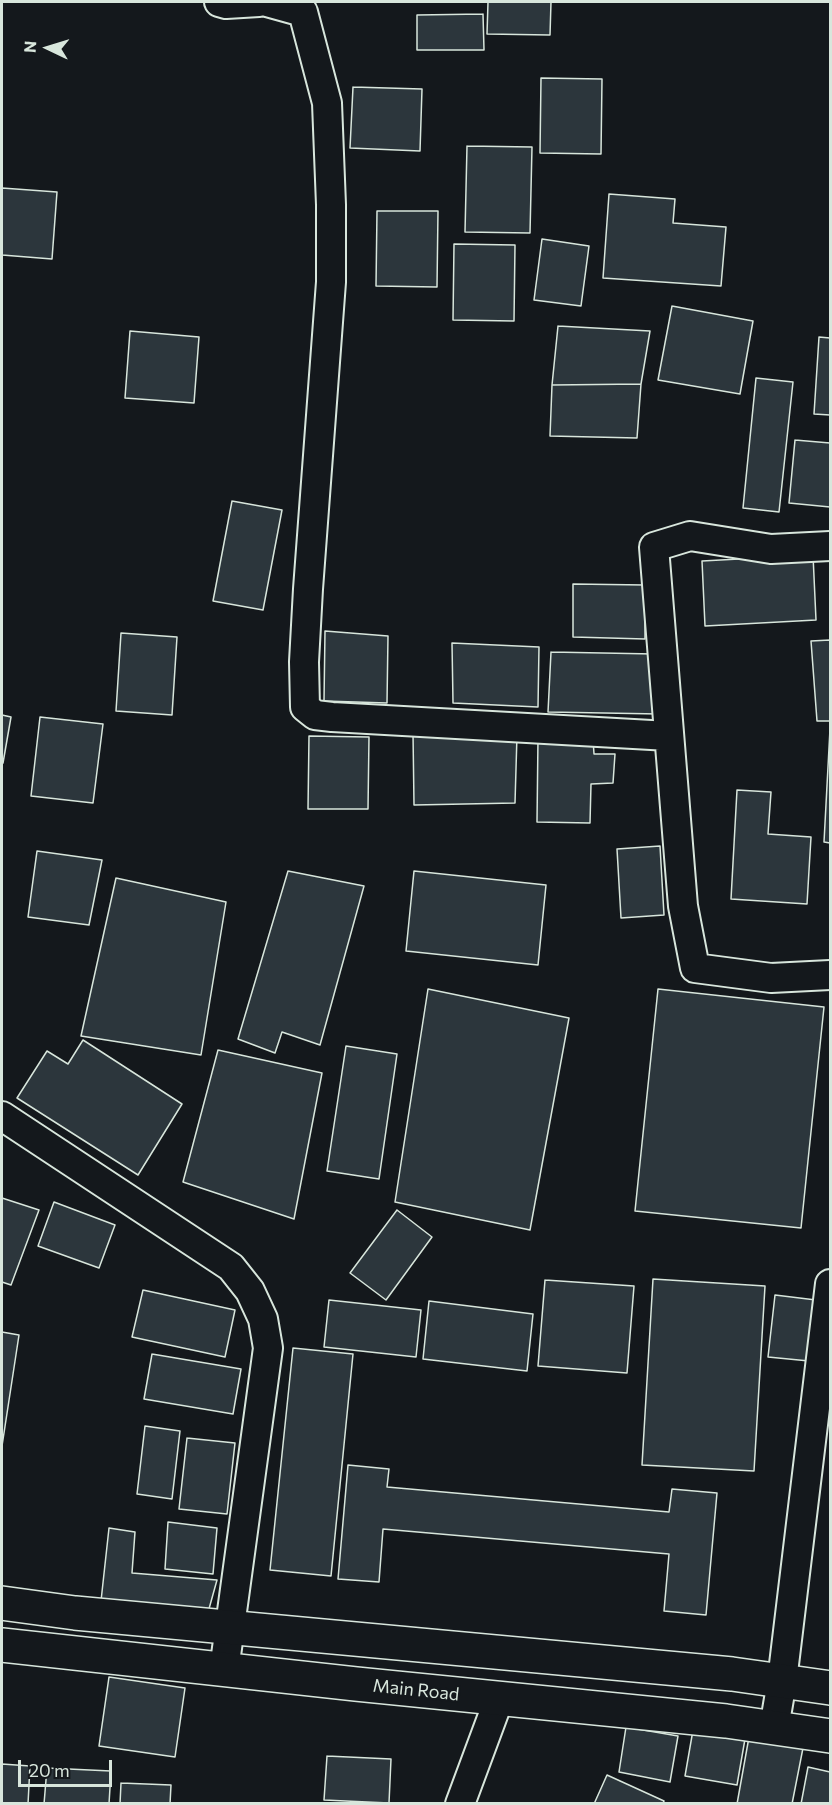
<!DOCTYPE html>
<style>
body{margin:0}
#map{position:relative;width:832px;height:1805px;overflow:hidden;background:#14181c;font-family:Commissioner,sans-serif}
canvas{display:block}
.frame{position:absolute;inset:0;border:3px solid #d8e6dc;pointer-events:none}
.north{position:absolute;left:18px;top:18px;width:60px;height:60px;-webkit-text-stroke:4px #14181c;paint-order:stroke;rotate:274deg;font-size:16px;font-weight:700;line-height:24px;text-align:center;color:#d8e6dc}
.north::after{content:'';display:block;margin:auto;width:21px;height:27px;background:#d8e6dc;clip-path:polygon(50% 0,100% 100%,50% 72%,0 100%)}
.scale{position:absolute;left:18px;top:1760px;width:94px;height:27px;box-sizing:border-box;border:3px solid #d8e6dc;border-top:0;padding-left:8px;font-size:18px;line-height:21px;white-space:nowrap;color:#d8e6dc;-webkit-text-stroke:4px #14181c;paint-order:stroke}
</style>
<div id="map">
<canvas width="832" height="1805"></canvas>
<div class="frame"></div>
<div class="north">N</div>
<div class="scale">20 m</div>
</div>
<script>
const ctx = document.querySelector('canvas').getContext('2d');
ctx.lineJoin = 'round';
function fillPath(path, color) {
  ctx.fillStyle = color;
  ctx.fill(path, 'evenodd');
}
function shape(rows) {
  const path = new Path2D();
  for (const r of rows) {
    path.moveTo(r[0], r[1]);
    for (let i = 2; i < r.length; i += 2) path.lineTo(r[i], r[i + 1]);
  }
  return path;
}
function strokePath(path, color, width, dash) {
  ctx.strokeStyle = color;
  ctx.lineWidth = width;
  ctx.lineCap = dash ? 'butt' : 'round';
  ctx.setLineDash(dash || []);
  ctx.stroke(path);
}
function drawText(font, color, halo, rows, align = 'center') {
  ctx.font = font + ' Commissioner,sans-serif';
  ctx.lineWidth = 4.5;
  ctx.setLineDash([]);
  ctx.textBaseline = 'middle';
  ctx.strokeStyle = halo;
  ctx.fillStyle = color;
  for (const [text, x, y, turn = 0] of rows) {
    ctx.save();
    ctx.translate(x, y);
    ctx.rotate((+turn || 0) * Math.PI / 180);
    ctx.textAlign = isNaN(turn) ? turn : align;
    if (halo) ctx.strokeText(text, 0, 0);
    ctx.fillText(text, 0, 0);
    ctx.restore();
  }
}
const building = shape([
 [488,2,551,2,550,35,487,34,488,2],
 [483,14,484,50,417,50,417,15,483,14],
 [541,78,602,79,601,154,540,153,541,78],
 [353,87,422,89,420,151,350,148,353,87],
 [467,146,532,147,530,233,465,232,467,146],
 [2,188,57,192,52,259,2,255,2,188],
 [609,194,675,199,673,223,726,227,721,286,603,278,609,194],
 [377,211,438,211,437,287,376,286,377,211],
 [542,239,589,246,581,306,534,300,542,239],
 [454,244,515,245,514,321,453,320,454,244],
 [672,306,753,321,740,394,658,380,672,306],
 [558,326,650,331,641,384,552,385,558,326],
 [130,331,199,337,194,403,125,398,130,331],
 [819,337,830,338,830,415,814,414,819,337],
 [756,378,793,382,779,512,743,508,756,378],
 [641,384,637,438,550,436,552,385,641,384],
 [795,440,830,443,830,507,789,503,795,440],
 [232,501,282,510,263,610,213,601,232,501],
 [813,555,816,620,705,626,702,561,813,555],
 [573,584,645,585,645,639,573,637,573,584],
 [325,631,388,636,387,703,324,701,325,631],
 [121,633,177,637,172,715,116,711,121,633],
 [830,640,830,721,817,721,811,641,830,640],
 [452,643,539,647,538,707,453,703,452,643],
 [551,652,654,654,659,714,548,712,551,652],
 [2,715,11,717,3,763,2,763,2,715],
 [40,717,103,724,93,803,31,796,40,717],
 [830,729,830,843,824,842,830,729],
 [413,733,517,735,515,803,414,805,413,733],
 [309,736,369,737,368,809,308,809,309,736],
 [538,738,593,739,594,754,615,754,613,783,591,784,590,823,537,822,538,738],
 [737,790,771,792,768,834,811,837,807,904,731,899,737,790],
 [660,846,664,915,621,918,617,849,660,846],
 [37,851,102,860,89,925,28,917,37,851],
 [288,871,364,886,320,1045,282,1032,275,1053,238,1039,288,871],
 [414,871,546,885,538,965,406,951,414,871],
 [116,878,226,902,201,1055,81,1036,116,878],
 [428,989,569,1018,530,1230,395,1202,428,989],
 [658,989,824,1007,801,1228,635,1211,658,989],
 [83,1040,182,1104,138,1175,17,1098,47,1051,68,1064,83,1040],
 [346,1046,397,1054,379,1179,327,1171,346,1046],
 [218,1050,322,1073,294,1219,183,1182,218,1050],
 [2,1198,39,1210,11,1285,2,1282,2,1198],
 [54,1202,115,1225,99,1268,38,1246,54,1202],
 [397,1210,432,1237,386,1300,350,1273,397,1210],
 [653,1279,765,1286,754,1471,642,1465,653,1279],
 [545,1280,634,1286,627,1373,538,1366,545,1280],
 [143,1290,235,1310,225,1357,132,1337,143,1290],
 [775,1295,816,1300,809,1361,768,1357,775,1295],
 [329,1300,421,1310,416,1357,324,1347,329,1300],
 [429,1301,533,1314,527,1371,423,1359,429,1301],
 [2,1332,19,1335,2,1446,2,1332],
 [293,1348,353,1354,331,1576,270,1570,293,1348],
 [152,1354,241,1369,233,1414,144,1399,152,1354],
 [145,1426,180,1431,172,1499,137,1494,145,1426],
 [187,1438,235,1443,227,1514,179,1509,187,1438],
 [348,1465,389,1469,387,1487,669,1512,672,1489,717,1493,706,1615,664,1611,669,1554,383,1529,379,1582,338,1579,348,1465],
 [168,1522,217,1528,213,1574,165,1569,168,1522],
 [109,1528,135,1532,132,1573,217,1580,207,1616,101,1601,109,1528],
 [109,1677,185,1688,175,1757,99,1746,109,1677],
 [626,1727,678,1736,670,1782,619,1772,626,1727],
 [693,1730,745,1739,737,1785,685,1776,693,1730],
 [749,1737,803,1748,792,1804,737,1804,749,1737],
 [327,1756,391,1759,389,1803,324,1800,327,1756],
 [2,1764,30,1766,28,1804,2,1804,2,1764],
 [808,1767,830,1772,830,1804,801,1804,808,1767],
 [47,1768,111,1771,109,1804,44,1804,47,1768],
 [607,1775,664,1801,663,1804,594,1804,607,1775],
 [121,1783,171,1785,170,1804,120,1804,121,1783]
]);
fillPath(building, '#2c363c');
strokePath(building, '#d8e6dc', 1.5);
const street = shape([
 [219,2,226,4,259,2],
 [267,2,303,12,327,103,331,205,331,282,308,589,304,662,305,707,315,715,332,717,669,736],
 [830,546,771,549,690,536,654,547,683,906,695,968,771,978,830,975],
 [2,1116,231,1267,250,1291,263,1319,268,1348,224,1670],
 [774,1728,782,1681,830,1284],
 [460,1804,499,1699]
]);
const secondary = shape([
 [2,1603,75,1613,732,1674,830,1688],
 [2,1645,356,1684,726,1721,830,1736]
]);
strokePath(street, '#d8e6dc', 32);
strokePath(secondary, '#d8e6dc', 36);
strokePath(street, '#14181c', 28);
strokePath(secondary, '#14181c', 33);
drawText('18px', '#d8e6dc', '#14181c', [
 ["Main Road",416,1690,6]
]);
</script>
